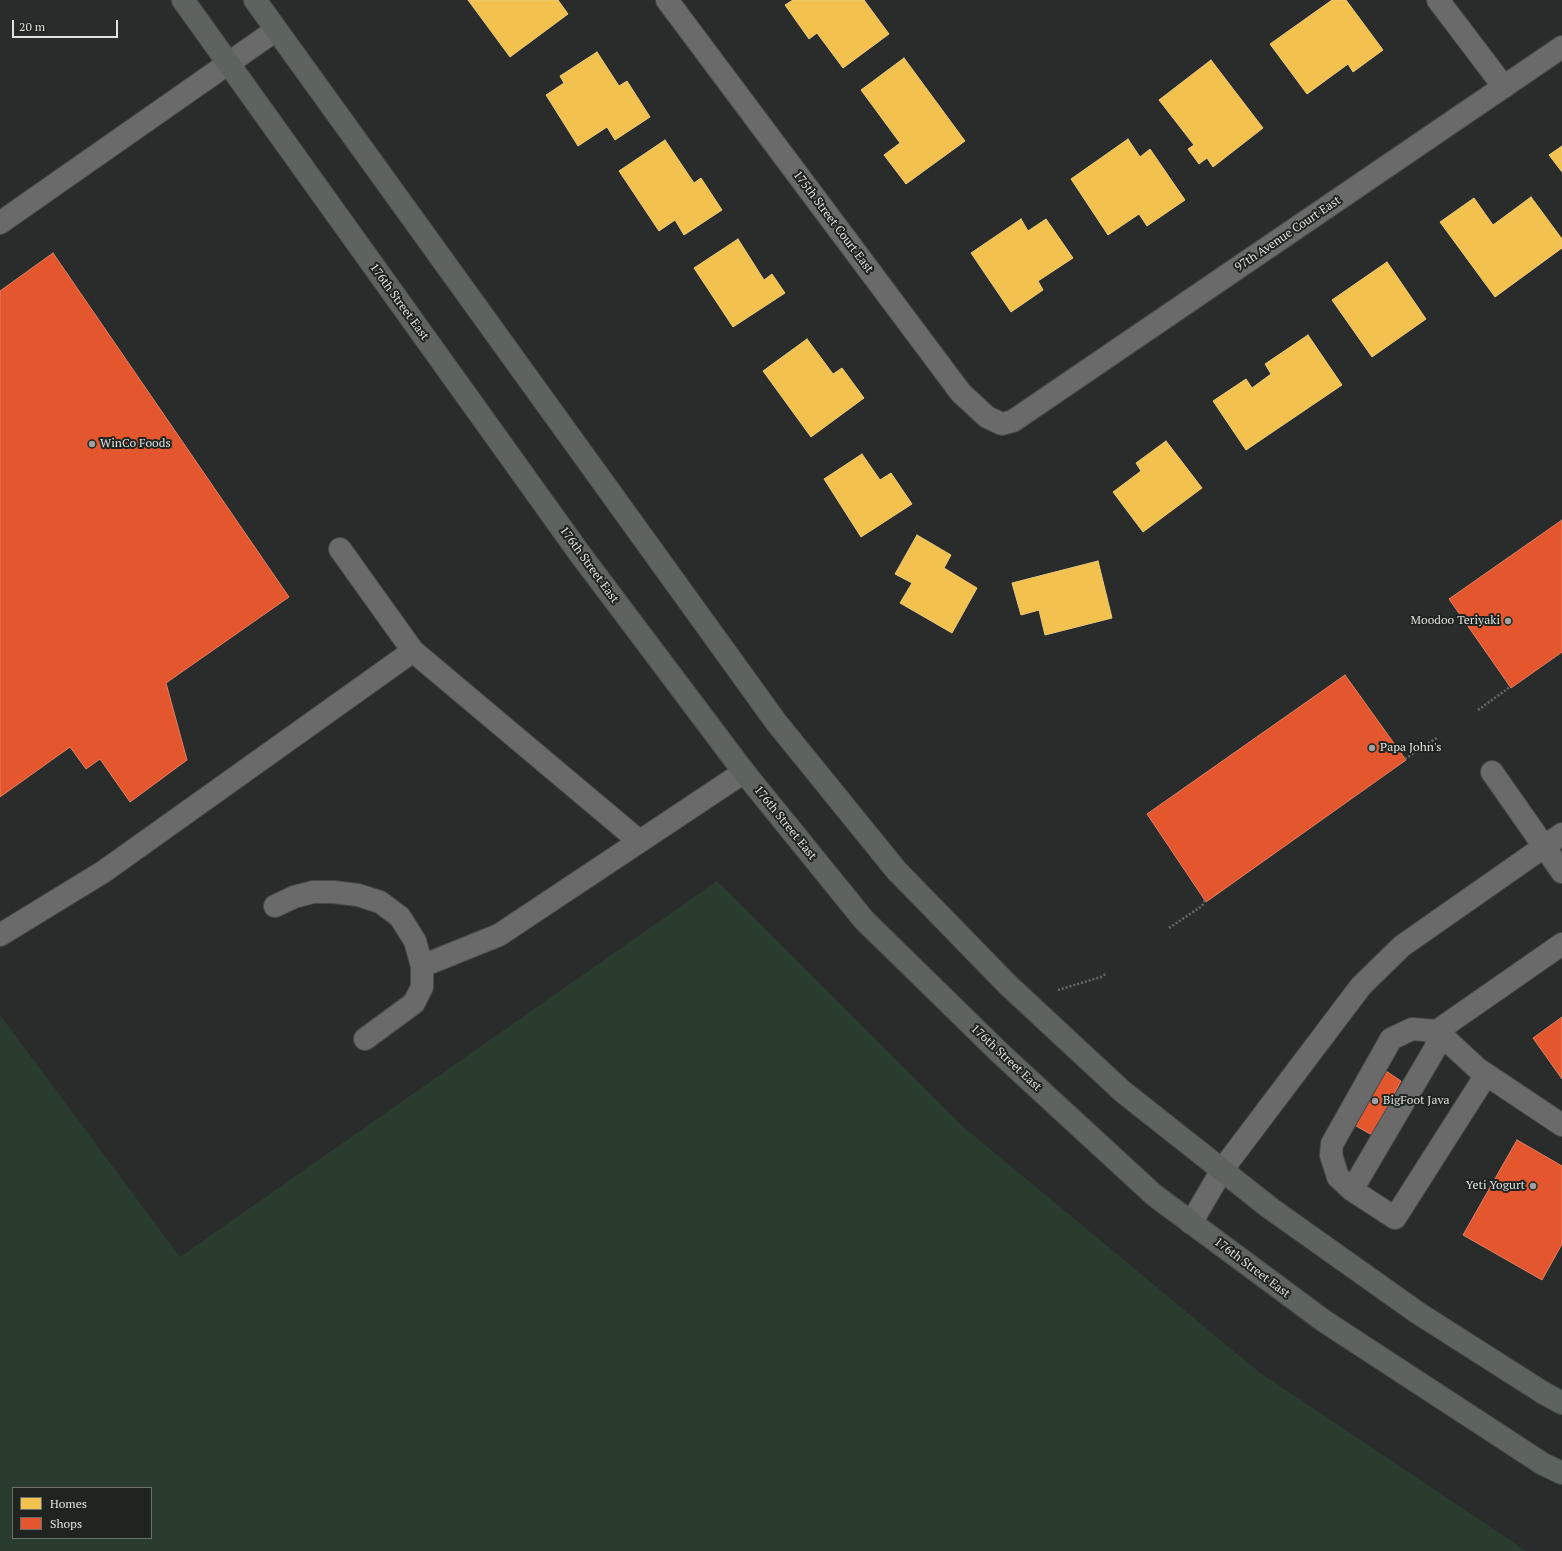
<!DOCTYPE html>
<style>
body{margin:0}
#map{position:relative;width:1562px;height:1551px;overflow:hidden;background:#2a2c2b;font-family:"PT Serif",serif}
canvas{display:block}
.legend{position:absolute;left:12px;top:1487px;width:140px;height:52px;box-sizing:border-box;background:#1f2420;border:1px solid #6b706c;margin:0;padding:5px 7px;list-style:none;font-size:12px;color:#dee1df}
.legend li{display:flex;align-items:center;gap:8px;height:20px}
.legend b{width:20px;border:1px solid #6b706c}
.scale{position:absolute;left:12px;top:20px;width:106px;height:18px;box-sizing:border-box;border:2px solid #dee1df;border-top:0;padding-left:5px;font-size:12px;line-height:14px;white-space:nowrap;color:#dee1df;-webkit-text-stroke:3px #1f2420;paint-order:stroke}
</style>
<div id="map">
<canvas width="1562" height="1551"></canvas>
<ul class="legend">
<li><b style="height:11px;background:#f2c14e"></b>Homes</li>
<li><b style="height:11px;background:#e4572e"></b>Shops</li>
</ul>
<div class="scale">20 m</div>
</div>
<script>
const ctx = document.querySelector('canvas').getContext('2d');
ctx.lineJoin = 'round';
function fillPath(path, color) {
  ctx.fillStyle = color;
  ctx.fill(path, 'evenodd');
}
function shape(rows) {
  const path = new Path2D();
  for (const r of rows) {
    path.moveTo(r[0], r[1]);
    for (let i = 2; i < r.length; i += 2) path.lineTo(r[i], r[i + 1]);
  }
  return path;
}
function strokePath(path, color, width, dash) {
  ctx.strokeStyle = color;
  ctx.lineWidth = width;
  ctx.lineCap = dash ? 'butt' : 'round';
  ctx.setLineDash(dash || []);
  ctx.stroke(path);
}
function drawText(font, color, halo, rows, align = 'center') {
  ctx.font = font + ' "PT Serif",serif';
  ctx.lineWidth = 4;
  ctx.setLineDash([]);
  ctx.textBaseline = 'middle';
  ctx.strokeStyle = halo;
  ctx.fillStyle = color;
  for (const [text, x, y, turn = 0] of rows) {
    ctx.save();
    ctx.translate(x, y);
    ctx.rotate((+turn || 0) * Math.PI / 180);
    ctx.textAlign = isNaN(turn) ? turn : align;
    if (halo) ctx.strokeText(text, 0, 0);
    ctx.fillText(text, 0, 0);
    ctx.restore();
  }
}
fillPath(shape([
 [717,881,961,1125,1259,1372,1526,1551,0,1551,0,1015,180,1257],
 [13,1488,151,1488,151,1538,13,1538]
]), '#293c2e');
const homes = shape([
 [468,0,558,0,568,14,510,57,468,0],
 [793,0,864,0,889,34,843,68,817,33,809,39,785,5,793,0],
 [1332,0,1346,0,1383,50,1353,72,1348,64,1307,94,1270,44,1332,0],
 [597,52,619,86,627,81,650,117,615,140,607,127,578,146,546,95,564,83,560,76,597,52],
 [904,58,965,141,906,184,884,155,900,143,861,90,904,58],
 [1211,60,1263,128,1213,167,1207,158,1199,164,1188,149,1194,145,1159,100,1211,60],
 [1128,139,1140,157,1150,149,1185,200,1147,226,1139,214,1108,235,1071,179,1128,139],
 [665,140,694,183,701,178,722,210,684,235,675,220,659,231,619,171,665,140],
 [1562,146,1562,172,1549,155,1562,146],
 [1531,197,1562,239,1562,248,1495,297,1440,222,1474,198,1493,225,1531,197],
 [1021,219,1028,231,1046,219,1073,258,1038,281,1043,290,1011,312,971,253,1021,219],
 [738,239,764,280,772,274,785,293,733,327,694,268,738,239],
 [1387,262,1426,319,1372,357,1332,300,1387,262],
 [1308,335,1342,385,1246,450,1213,401,1246,379,1252,388,1271,374,1265,364,1308,335],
 [807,339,833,374,842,368,864,398,811,437,763,371,807,339],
 [1166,441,1202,488,1143,532,1113,492,1141,471,1136,463,1166,441],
 [862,454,880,480,891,473,912,504,861,537,824,479,862,454],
 [917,535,951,555,944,568,977,588,952,633,900,603,912,583,895,574,917,535],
 [1098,561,1112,618,1045,635,1039,610,1021,615,1012,583,1098,561]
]);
fillPath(homes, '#f2c14e');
strokePath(homes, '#eccb7a', 1);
const shops = shape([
 [53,253,289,597,166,683,187,760,130,802,100,759,86,769,70,747,0,797,0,291,53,253],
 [1562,520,1562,652,1511,688,1449,599,1562,520],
 [1345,675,1406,760,1206,902,1147,814,1345,675],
 [1562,1017,1562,1079,1533,1038,1562,1017],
 [1380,1067,1401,1081,1372,1135,1349,1122,1380,1067],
 [1517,1140,1562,1166,1562,1244,1542,1280,1463,1235,1517,1140]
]);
fillPath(shops, '#e4572e');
strokePath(shops, '#e28063', 1);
const minor = shape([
 [667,0,961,393,987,417,1002,424,1013,421,1562,47],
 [1438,0,1504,87],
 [0,223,276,30],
 [340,549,413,651,639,841],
 [1492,772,1562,872],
 [275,906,294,897,313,892,333,892,358,895,380,902,400,917,415,941,422,966,499,935,744,772],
 [0,935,103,872,413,651],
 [1562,944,1437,1031,1478,1069,1562,1125],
 [365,1039,414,1003,422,987,422,966],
 [1352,1190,1436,1047,1437,1031,1412,1029,1391,1039,1332,1144,1331,1155,1338,1177,1352,1190,1395,1218,1486,1075],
 [1191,1223,1222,1170,1361,986,1402,946,1562,834]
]);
const major = shape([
 [183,0,580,554,744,772,864,920,1001,1054,1154,1195,1324,1321,1543,1464,1562,1473],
 [255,0,776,722,896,870,1008,985,1122,1091,1270,1208,1418,1313,1542,1392,1562,1403]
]);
strokePath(minor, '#474a48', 24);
strokePath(major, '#474a48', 24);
strokePath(shape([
 [1478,710,1510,687],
 [1405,759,1438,737],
 [1169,928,1202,906,1205,900],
 [1058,990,1101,977,1107,973]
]), '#676968', 2.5, [2, 2]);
strokePath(minor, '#696a69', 22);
strokePath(major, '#5d635e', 22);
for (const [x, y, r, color] of [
 [92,444,4,"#9fa2a0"],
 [1508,621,4,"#9fa2a0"],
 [1372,748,4,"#9fa2a0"],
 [1375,1101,4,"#9fa2a0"],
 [1533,1186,4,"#9fa2a0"]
]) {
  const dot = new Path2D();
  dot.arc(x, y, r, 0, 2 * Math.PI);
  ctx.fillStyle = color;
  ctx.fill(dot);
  strokePath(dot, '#1f2420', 1.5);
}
drawText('12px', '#dee1df', '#1f2420', [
 ["175th Street Court East",833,222,53],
 ["97th Avenue Court East",1288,234,-34],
 ["176th Street East",399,302,54],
 ["176th Street East",589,565,54],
 ["176th Street East",785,823,51],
 ["176th Street East",1006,1058,43],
 ["176th Street East",1252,1268,37]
]);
drawText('12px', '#dee1df', '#1f2420', [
 ["WinCo Foods",100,444],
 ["Moodoo Teriyaki",1500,621,"right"],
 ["Papa John's",1380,748],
 ["BigFoot Java",1383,1101],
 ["Yeti Yogurt",1525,1186,"right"]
], 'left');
</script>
